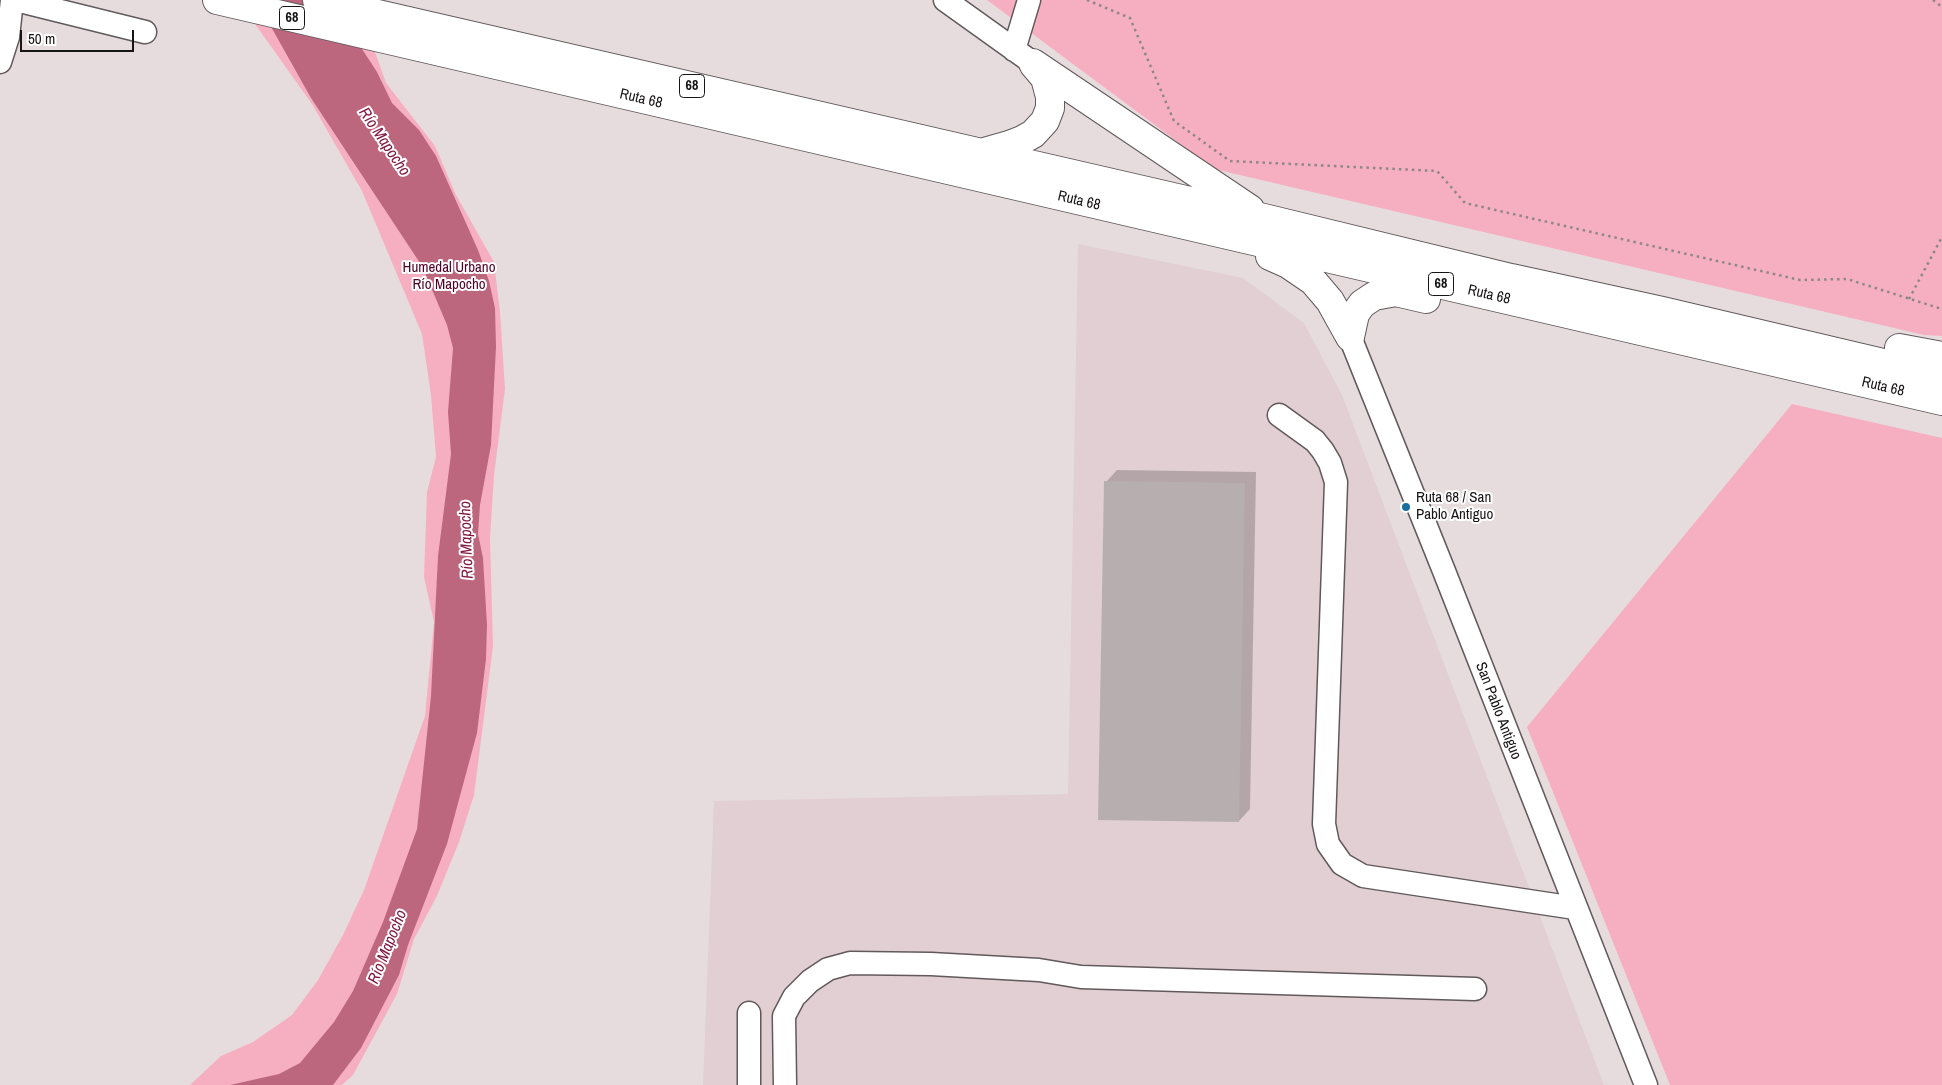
<!DOCTYPE html>
<meta charset="utf-8">
<style>
body{margin:0}
#map{position:relative;width:1942px;height:1085px;overflow:hidden;background:#e6dcde;font-family:"Archivo Narrow",sans-serif}
canvas{display:block}
.scale{position:absolute;left:20px;top:30px;width:114px;height:22px;box-sizing:border-box;border:2px solid #171415;border-top:0;padding-left:6px;font-size:15px;line-height:18px;white-space:nowrap;color:#171415;-webkit-text-stroke:4px #fff;paint-order:stroke}
</style>
<div id="map">
<canvas width="1942" height="1085"></canvas>
<div class="scale">50 m</div>
</div>
<script>
const ctx = document.querySelector('canvas').getContext('2d');
ctx.lineJoin = 'round';
function fillPath(path, color) {
  ctx.fillStyle = color;
  ctx.fill(path, 'evenodd');
}
function shape(rows) {
  const path = new Path2D();
  for (const r of rows) {
    path.moveTo(r[0], r[1]);
    for (let i = 2; i < r.length; i += 2) path.lineTo(r[i], r[i + 1]);
  }
  return path;
}
function strokePath(path, color, width, dash) {
  ctx.strokeStyle = color;
  ctx.lineWidth = width;
  ctx.lineCap = dash ? 'butt' : 'round';
  ctx.setLineDash(dash || []);
  ctx.stroke(path);
}
function drawText(font, color, halo, rows, align = 'center') {
  ctx.font = font + ' "Archivo Narrow",sans-serif';
  ctx.lineWidth = 4;
  ctx.setLineDash([]);
  ctx.textBaseline = 'middle';
  ctx.strokeStyle = halo;
  ctx.fillStyle = color;
  for (const [text, x, y, turn = 0] of rows) {
    ctx.save();
    ctx.translate(x, y);
    ctx.rotate((+turn || 0) * Math.PI / 180);
    ctx.textAlign = isNaN(turn) ? turn : align;
    if (halo) ctx.strokeText(text, 0, 0);
    ctx.fillText(text, 0, 0);
    ctx.restore();
  }
}
fillPath(shape([
 [1078,244,1243,278,1304,323,1342,395,1604,1085,703,1085,714,801,1068,794]
]), '#e1cfd3');
fillPath(shape([
 [238,0,340,0,375,52,386,83,435,146,456,195,494,262,500,312,505,389,494,475,490,538,493,646,474,795,459,842,437,896,414,939,397,994,353,1075,342,1085,190,1085,221,1056,253,1042,292,1015,318,980,343,935,364,890,425,716,434,622,424,577,427,492,436,457,431,395,422,334,362,191,312,104],
 [987,0,1942,0,1942,336,1924,335,1214,169],
 [1792,404,1942,438,1942,1085,1670,1085,1527,727]
]), '#f6afc0');
fillPath(shape([
 [256,0,330,0,377,72,392,103,419,130,436,156,478,250,489,281,495,308,496,347,491,445,480,505,478,534,483,558,487,625,486,659,477,733,447,844,408,945,399,975,361,1048,333,1085,230,1085,279,1074,300,1063,334,1022,353,991,383,922,417,829,431,696,438,556,451,454,448,412,453,348,447,325,422,266,311,98]
]), '#bd677e');
fillPath(shape([
 [1117,470,1256,472,1250,809,1239,821,1106,482]
]), '#0003');
fillPath(shape([
 [1104,481,1245,483,1239,822,1098,820]
]), '#b7aeb0');
const minor = shape([
 [16,0,145,32],
 [945,0,1033,63],
 [1014,50,1029,0],
 [0,62,8,37,12,0],
 [1350,337,1444,571,1646,1085],
 [1279,415,1315,441,1323,451,1330,463,1336,482,1324,824,1328,844,1342,864,1363,876,1575,908],
 [749,1085,749,1013],
 [785,1085,784,1016,794,997,810,981,828,969,850,963,931,964,1039,970,1081,977,1475,989]
]);
const highway = shape([
 [217,0,1942,401],
 [317,0,1264,218,1511,278,1662,311,1942,377],
 [1033,63,1250,209],
 [981,153,1009,145,1022,140,1033,134,1045,121,1050,108,1050,97,1045,78,1034,65],
 [1270,256,1288,264,1313,281,1330,301,1350,337],
 [1350,337,1355,314,1362,304,1374,296,1396,292,1426,299],
 [1899,348,1942,356]
]);
strokePath(minor, '#61595b', 25);
strokePath(highway, '#61595b', 30);
strokePath(shape([
 [1087,0,1130,18,1174,121,1230,161,1437,171,1465,203,1800,280,1847,279,1942,309],
 [1933,0,1942,7],
 [1909,299,1942,237]
]), '#8e8788', 2.5, [2.5, 4]);
strokePath(minor, '#fff', 22);
strokePath(highway, '#fff', 28);
for (const [x, y, r, color] of [
 [1406,507,5,"#1970a0"]
]) {
  const dot = new Path2D();
  dot.arc(x, y, r, 0, 2 * Math.PI);
  ctx.fillStyle = color;
  ctx.fill(dot);
  strokePath(dot, '#fff', 2);
}
for (const [x, y, w] of [
 [292,18,25],
 [692,86,25],
 [1441,284,25]
]) {
  const box = new Path2D();
  box.roundRect(x - w / 2, y - 11.5, w, 23, 4);
  ctx.fillStyle = '#fff';
  ctx.fill(box);
  strokePath(box, '#171415', 1);
}
drawText('bold 14px', '#171415', null, [
 ["68",292,18],
 ["68",692,86],
 ["68",1441,284]
]);
drawText('15px', '#171415', '#fff', [
 ["Ruta 68",641,99,13],
 ["Ruta 68",1079,201,13],
 ["Ruta 68",1489,295,13],
 ["Ruta 68",1883,387,13],
 ["San Pablo Antiguo",1498,711,69]
]);
drawText('15px', '#520024', '#fff', [
 ["Humedal Urbano",449,268],
 ["Río Mapocho",449,285]
]);
drawText('15px', '#171415', '#fff', [
 ["Ruta 68 / San",1416,498],
 ["Pablo Antiguo",1416,515]
], 'left');
drawText('italic 16px', '#821941', '#fff', [
 ["Río Mapocho",384,142,56],
 ["Río Mapocho",467,540,-92],
 ["Río Mapocho",388,947,-68]
]);
</script>
